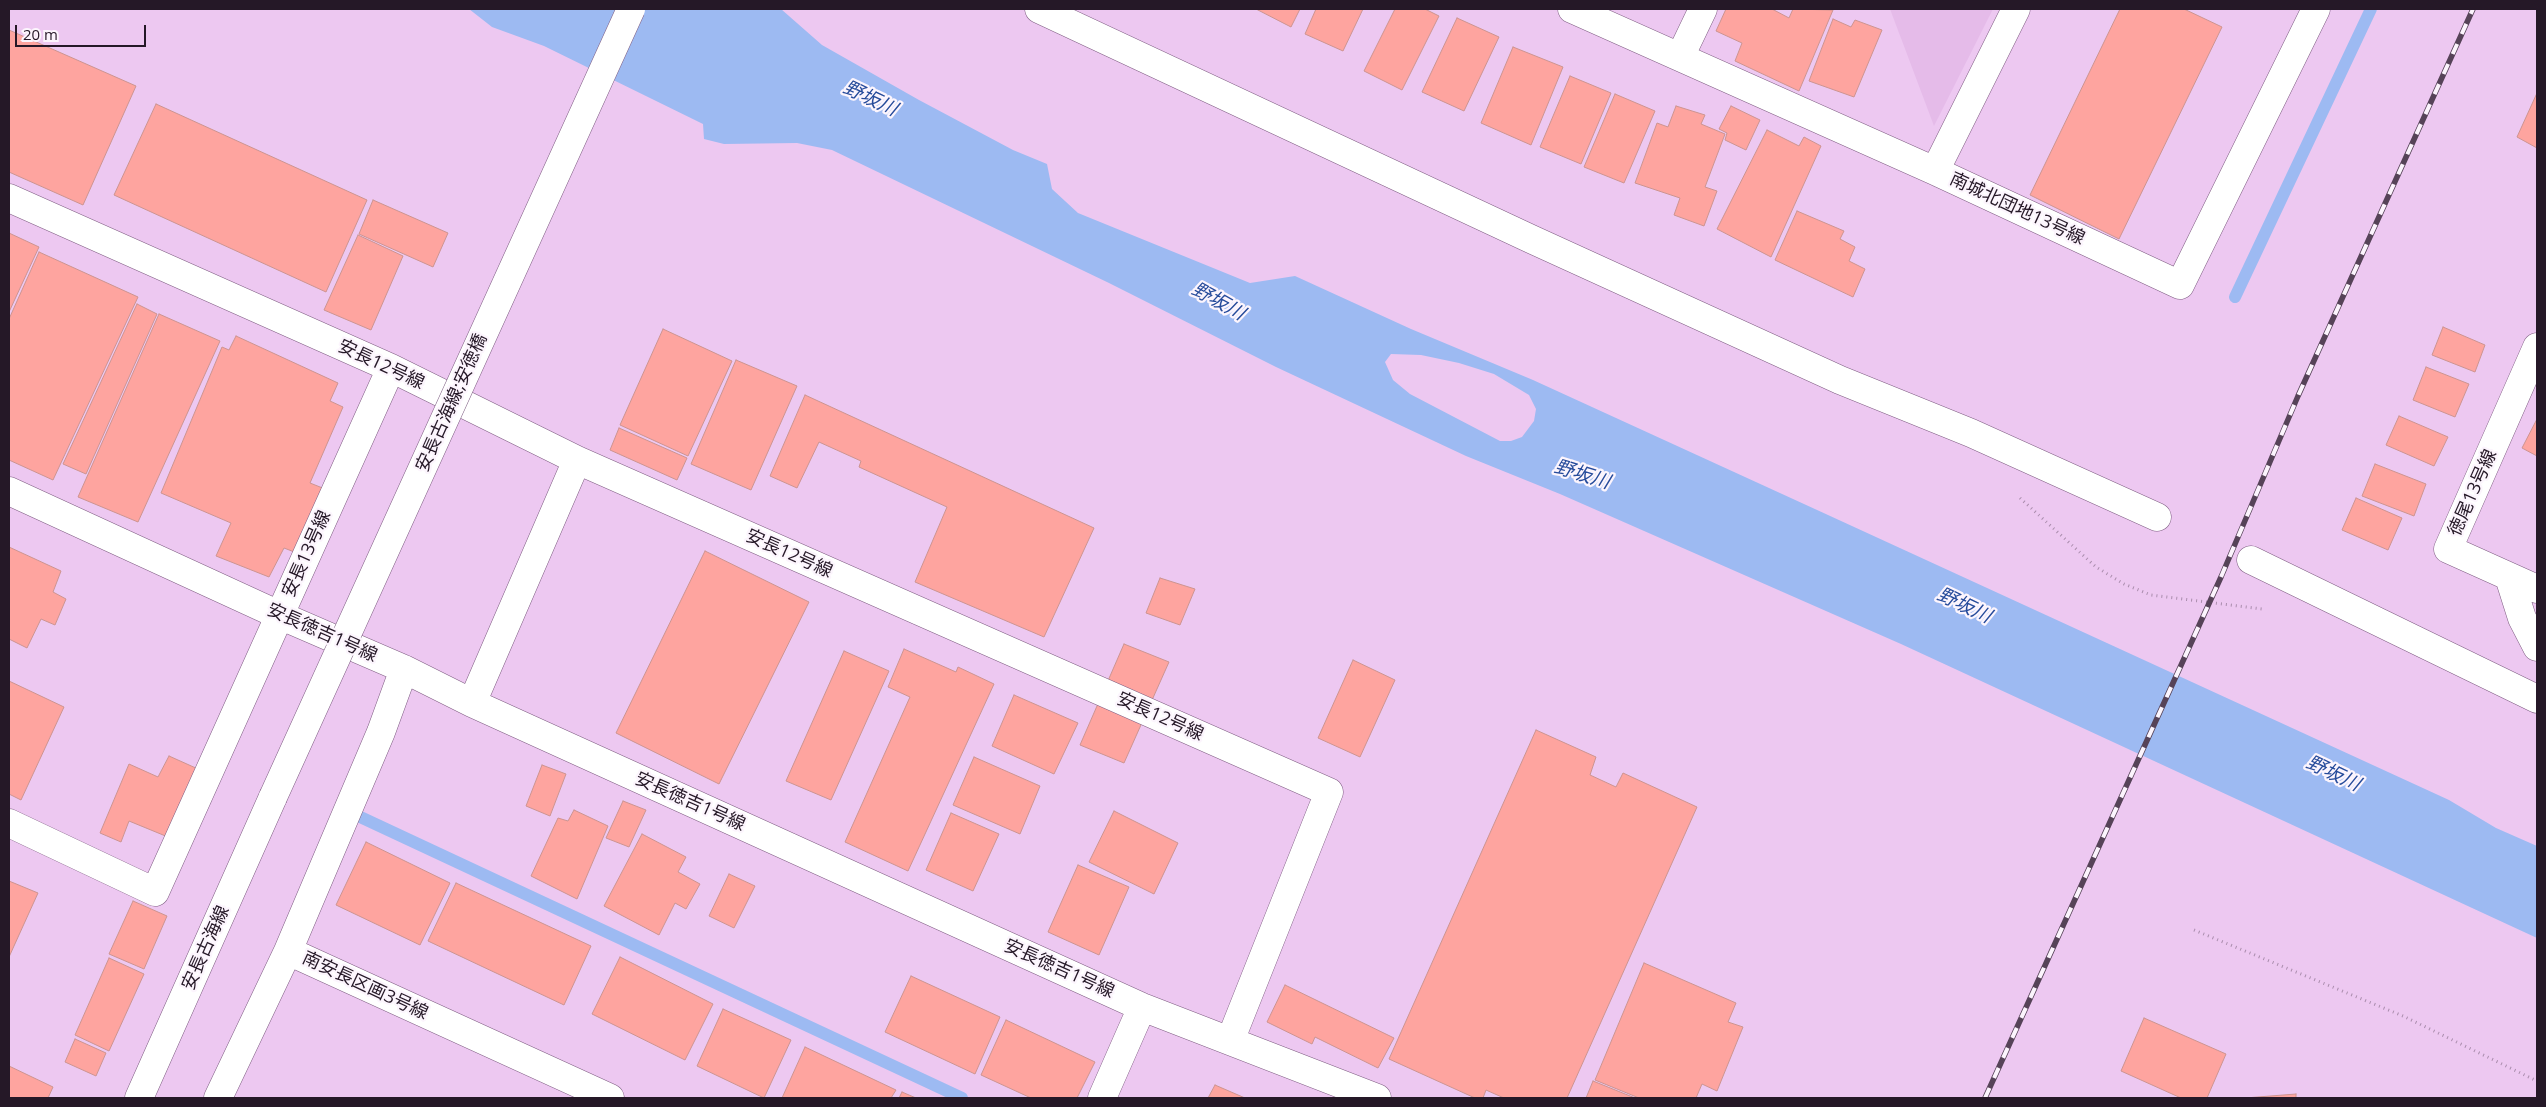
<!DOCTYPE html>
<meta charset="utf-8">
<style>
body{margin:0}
#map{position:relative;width:2546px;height:1107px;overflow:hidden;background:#edc8f1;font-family:"Open Sans",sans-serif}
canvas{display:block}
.frame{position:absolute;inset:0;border:10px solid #251827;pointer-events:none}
.scale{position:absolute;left:15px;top:25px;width:131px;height:22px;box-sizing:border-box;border:2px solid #251827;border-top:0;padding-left:6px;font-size:15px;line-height:18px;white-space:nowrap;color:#251827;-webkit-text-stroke:4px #fcf5fd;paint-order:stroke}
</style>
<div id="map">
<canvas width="2546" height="1107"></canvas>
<div class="frame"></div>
<div class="scale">20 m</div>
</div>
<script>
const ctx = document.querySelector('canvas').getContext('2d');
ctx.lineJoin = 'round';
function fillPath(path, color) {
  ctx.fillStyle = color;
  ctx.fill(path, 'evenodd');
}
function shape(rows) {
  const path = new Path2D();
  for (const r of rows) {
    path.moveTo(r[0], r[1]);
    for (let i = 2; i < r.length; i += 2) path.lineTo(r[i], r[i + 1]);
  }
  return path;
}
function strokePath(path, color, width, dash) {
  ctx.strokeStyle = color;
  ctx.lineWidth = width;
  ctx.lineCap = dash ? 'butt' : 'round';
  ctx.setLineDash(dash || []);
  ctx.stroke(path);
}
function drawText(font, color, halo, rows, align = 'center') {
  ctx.font = font + ' "Open Sans","Noto Sans JP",sans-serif';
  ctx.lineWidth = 4.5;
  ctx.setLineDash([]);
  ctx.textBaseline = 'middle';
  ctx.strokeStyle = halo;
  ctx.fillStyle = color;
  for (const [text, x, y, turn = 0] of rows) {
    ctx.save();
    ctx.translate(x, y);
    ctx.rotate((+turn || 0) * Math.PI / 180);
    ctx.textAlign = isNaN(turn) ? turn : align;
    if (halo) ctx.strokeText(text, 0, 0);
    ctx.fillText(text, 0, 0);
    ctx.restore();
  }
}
fillPath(shape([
 [1890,9,1993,9,1934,126]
]), '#e5bbe9');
fillPath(shape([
 [469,9,781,9,822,45,919,100,1013,150,1047,164,1052,189,1078,213,1250,283,1295,276,1411,329,1533,380,1828,515,2449,800,2496,828,2537,846,2537,938,1901,644,1560,494,1466,456,1276,367,1109,283,832,150,797,143,724,144,704,139,703,124,544,46,492,27],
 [1391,354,1421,355,1459,363,1494,374,1529,395,1536,409,1534,421,1522,437,1511,441,1500,441,1410,394,1393,380,1385,362]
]), '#9dbaf2');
strokePath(shape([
 [2235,297,2371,9],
 [356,815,962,1098]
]), '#9dbaf2', 12);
const building = shape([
 [1256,9,1300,9,1291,27,1256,9],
 [1316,9,1363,9,1343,51,1305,34,1316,9],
 [1395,9,1425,9,1439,16,1402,90,1364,71,1395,9],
 [1726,9,1772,9,1789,18,1793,9,1833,10,1799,91,1735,61,1742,43,1716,31,1726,9],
 [2120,9,2184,9,2222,27,2119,239,2030,195,2120,9],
 [1457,18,1499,37,1464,111,1422,92,1457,18],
 [1833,19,1851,27,1855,20,1882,30,1854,97,1809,81,1833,19],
 [9,30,136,86,83,205,9,172,9,30],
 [1513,47,1563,67,1531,145,1481,123,1513,47],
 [1570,76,1611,93,1581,164,1540,147,1570,76],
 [2537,93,2537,148,2517,137,2537,93],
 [1615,94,1655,111,1624,183,1584,167,1615,94],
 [156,104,367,200,326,292,114,195,156,104],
 [1676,106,1705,115,1701,124,1725,134,1705,187,1717,191,1704,226,1674,215,1680,198,1635,183,1657,123,1668,127,1676,106],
 [1731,106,1760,120,1746,150,1725,140,1727,133,1719,129,1731,106],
 [1767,130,1799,146,1804,137,1821,146,1771,257,1717,229,1767,130],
 [373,200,448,233,433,267,359,234,373,200],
 [1797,211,1844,231,1840,239,1855,247,1849,261,1865,269,1853,297,1775,260,1797,211],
 [9,233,39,247,9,312,9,233],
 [358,235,403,256,371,330,324,310,358,235],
 [39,252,138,297,53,480,9,460,9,319,39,252],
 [137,304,157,314,86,474,63,464,137,304],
 [159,314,220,341,138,522,78,497,159,314],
 [2443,327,2485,345,2475,372,2432,355,2443,327],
 [663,329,732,361,688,456,620,425,663,329],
 [236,336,338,383,330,401,343,407,310,483,325,489,297,553,284,548,269,577,216,556,231,523,161,493,222,347,229,350,236,336],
 [736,360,797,386,751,490,691,464,736,360],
 [2426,367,2469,384,2455,417,2413,400,2426,367],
 [805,395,1094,528,1044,637,915,582,947,507,859,467,861,461,819,442,797,488,770,476,805,395],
 [2399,416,2448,437,2434,466,2386,445,2399,416],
 [2537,419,2537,456,2522,448,2537,419],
 [619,428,687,458,677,480,610,450,619,428],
 [2375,464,2426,484,2414,516,2362,496,2375,464],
 [2356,498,2402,518,2388,550,2342,530,2356,498],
 [9,547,61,571,53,592,66,599,55,625,41,619,27,648,9,639,9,547],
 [705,551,809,602,719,784,616,733,705,551],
 [1160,578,1195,589,1180,625,1146,613,1160,578],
 [1124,644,1169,662,1124,763,1080,745,1124,644],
 [904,649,956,672,958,667,994,684,908,871,845,842,910,697,888,687,904,649],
 [844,651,889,671,831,800,786,781,844,651],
 [1353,660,1395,680,1360,757,1318,738,1353,660],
 [9,681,64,707,21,800,9,794,9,681],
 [1014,695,1078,723,1054,774,992,746,1014,695],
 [1536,730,1596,757,1590,775,1616,787,1623,773,1697,807,1567,1098,1504,1098,1486,1090,1483,1098,1475,1098,1389,1059,1536,730],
 [169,756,198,769,168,837,129,821,121,842,100,833,129,764,158,777,169,756],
 [974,757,1040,786,1020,834,953,805,974,757],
 [542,765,566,774,550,816,526,806,542,765],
 [623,801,646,810,629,847,606,838,623,801],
 [574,810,608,826,577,899,531,876,558,818,568,821,574,810],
 [1114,811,1178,843,1154,894,1089,862,1114,811],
 [951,813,999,834,973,891,926,870,951,813],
 [642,834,686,857,678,872,700,884,686,909,675,903,659,935,604,906,642,834],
 [366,842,450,883,420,945,336,905,366,842],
 [1078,865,1129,887,1099,955,1048,932,1078,865],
 [729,874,755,886,734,928,709,916,729,874],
 [9,881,38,893,9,957,9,881],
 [456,883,591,946,564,1005,428,941,456,883],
 [133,901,167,916,144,969,109,954,133,901],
 [620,957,713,1004,685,1060,592,1014,620,957],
 [109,958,144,974,109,1051,75,1035,109,958],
 [1644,963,1736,1003,1728,1022,1743,1027,1717,1091,1702,1084,1696,1098,1639,1098,1595,1080,1644,963],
 [911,976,1000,1017,975,1074,885,1032,911,976],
 [1285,985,1394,1038,1378,1068,1315,1037,1312,1044,1267,1022,1285,985],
 [723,1009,791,1040,764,1098,697,1066,723,1009],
 [2144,1018,2226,1054,2207,1098,2181,1098,2121,1071,2144,1018],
 [1006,1020,1095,1062,1077,1098,1031,1098,981,1075,1006,1020],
 [75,1039,106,1053,96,1076,65,1062,75,1039],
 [805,1047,896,1090,891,1098,782,1098,805,1047],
 [9,1066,53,1087,48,1098,9,1098,9,1066],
 [1593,1081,1635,1098,1586,1098,1593,1081],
 [1215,1085,1245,1098,1208,1098,1215,1085],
 [902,1092,916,1098,899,1098,902,1092],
 [2296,1094,2296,1098,2245,1098,2296,1094]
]);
fillPath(building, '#fea49f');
strokePath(building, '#cc9490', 1);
const street = shape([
 [1039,9,1531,239,1840,380,1971,433,2157,517],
 [1572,9,1935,171,2180,285,2316,9],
 [1680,57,1703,9],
 [1935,171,2016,9],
 [9,198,391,368,577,460,1329,792,1230,1041],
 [2537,347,2448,549,2537,589],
 [9,491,279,615,404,669,472,703,1142,1007,1377,1098],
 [2251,560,2537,699],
 [2509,577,2522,618,2537,647],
 [404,669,381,732,288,951,610,1098],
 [472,703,577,460],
 [9,823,155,892,391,368],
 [218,1098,288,951],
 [1102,1098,1142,1007]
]);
const secondary = shape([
 [139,1098,273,797]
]);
strokePath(street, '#7f5e83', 29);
strokePath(secondary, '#7f5e83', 29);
strokePath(shape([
 [2020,498,2096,567,2124,584,2151,595,2262,609],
 [2194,930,2403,1016,2537,1081]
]), '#aa8dad', 3, [1, 4]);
strokePath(street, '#fff', 28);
strokePath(secondary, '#fff', 28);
const rail = shape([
 [1985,1098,2221,577,2298,396,2473,9]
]);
strokePath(rail, '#564358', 5.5);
strokePath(rail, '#fcf5fd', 4, [11]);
const secondaryBridge = shape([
 [273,797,631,9]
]);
strokePath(secondaryBridge, '#7f5e83', 29, []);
strokePath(secondaryBridge, '#fff', 28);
drawText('18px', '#251827', '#fcf5fd', [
 ["南城北団地13号線",2017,209,25],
 ["安長12号線",381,365,25],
 ["安長古海線;安徳橋",452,403,-66],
 ["徳尾13号線",2473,493,-66],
 ["安長13号線",307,554,-66],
 ["安長12号線",789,554,24],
 ["安長徳吉1号線",322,633,24],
 ["安長12号線",1160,717,24],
 ["安長徳吉1号線",690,802,24],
 ["安長古海線",206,948,-66],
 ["安長徳吉1号線",1059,969,24],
 ["南安長区画3号線",365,986,25]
]);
drawText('italic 19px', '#264b9b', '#fcf5fd', [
 ["野坂川",870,99,25],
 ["野坂川",1218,302,29],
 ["野坂川",1582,475,17],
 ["野坂川",1964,606,25],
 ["野坂川",2333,774,25]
]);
</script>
